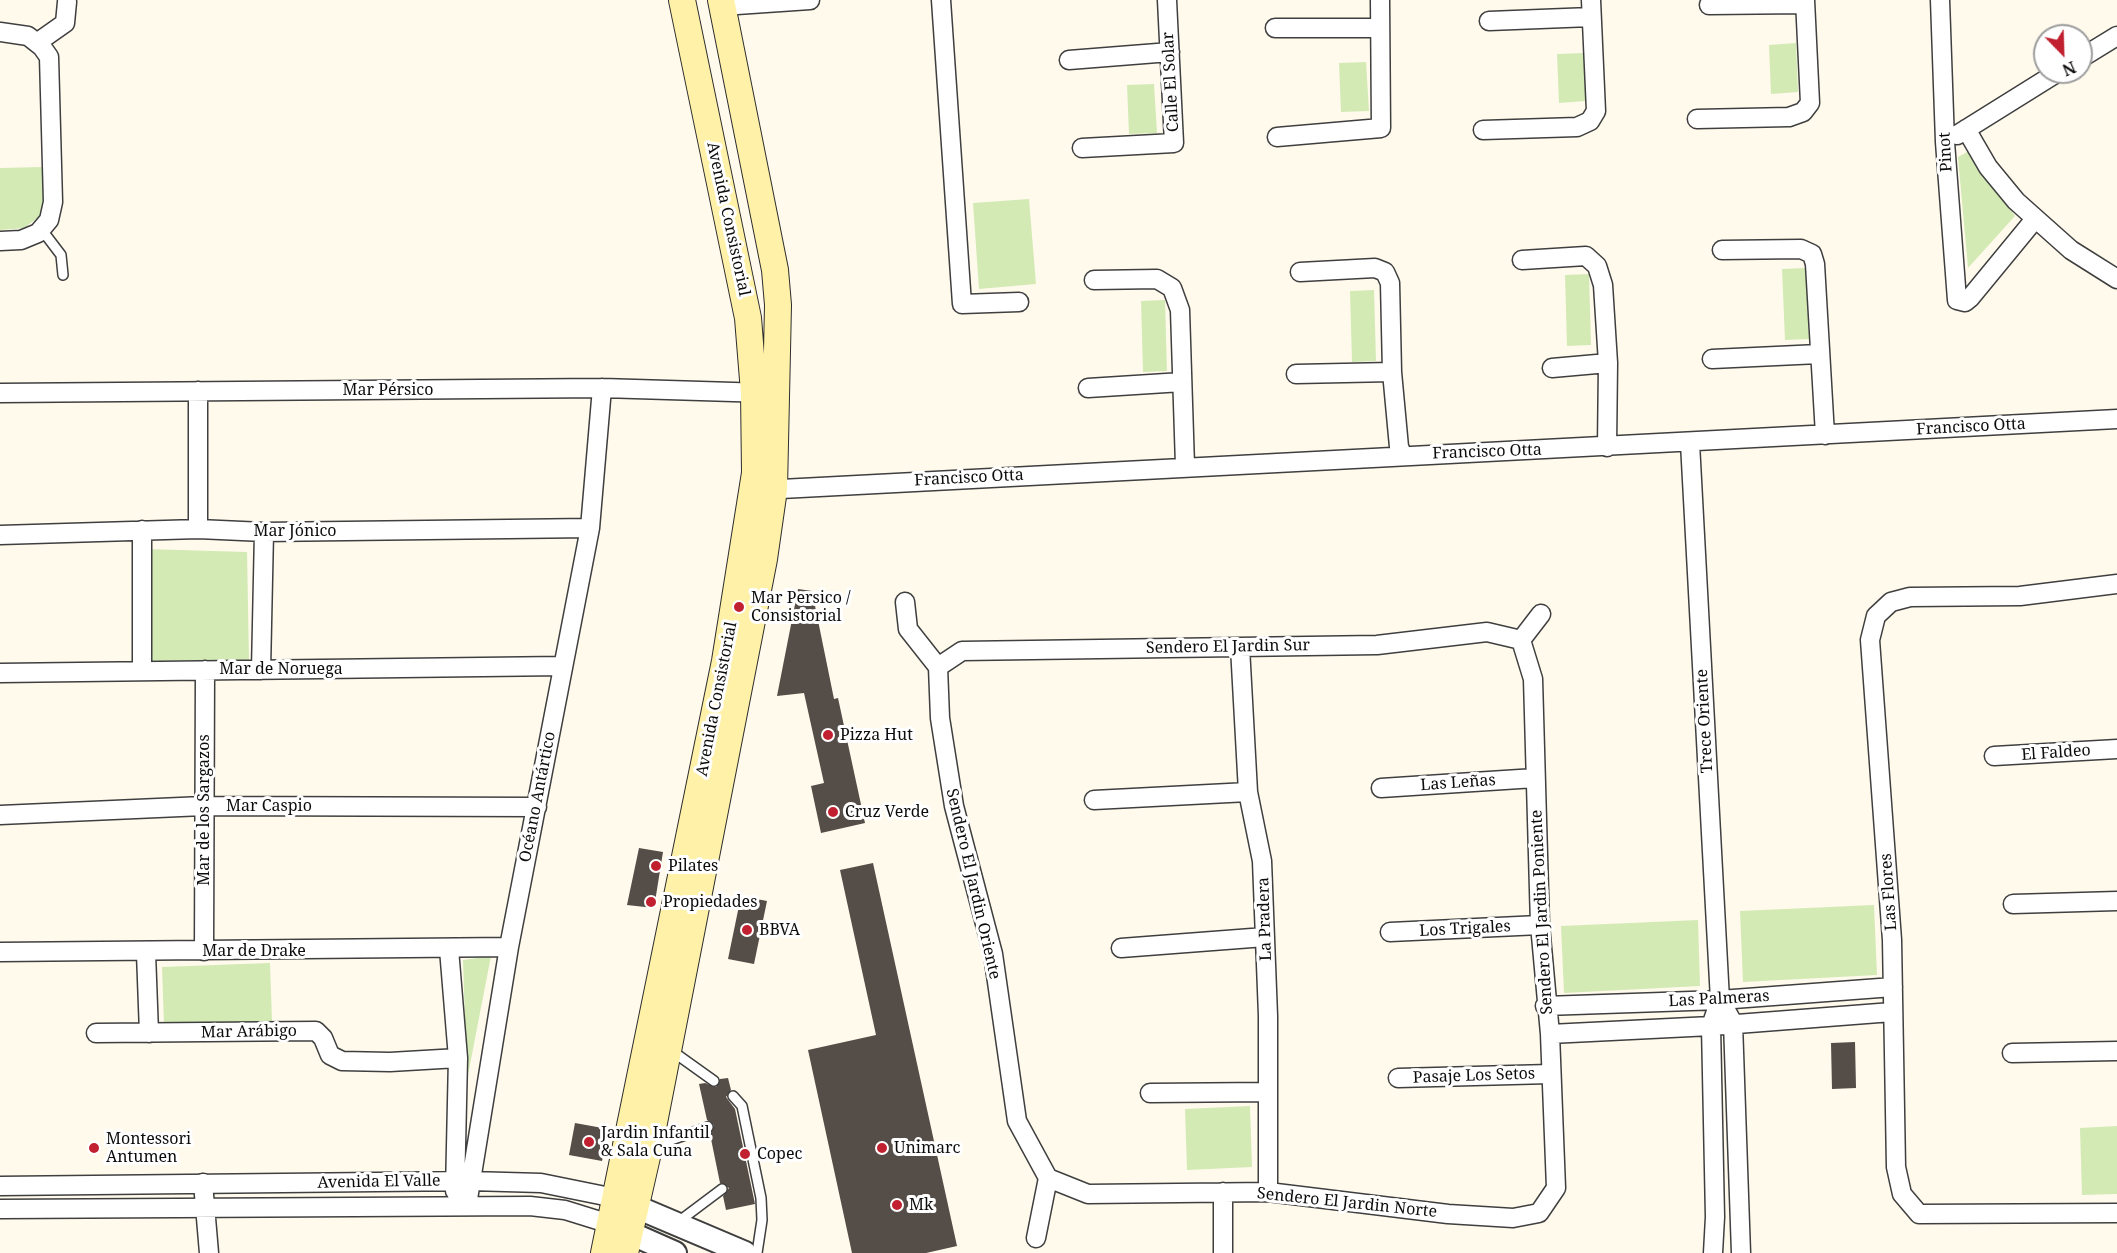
<!DOCTYPE html>
<meta charset="utf-8">
<style>
body{margin:0}
#map{position:relative;width:2117px;height:1253px;overflow:hidden;background:#fffaec;font-family:"Noto Serif",serif}
canvas{display:block}
.north{position:absolute;left:2033px;top:24px;width:60px;height:60px;box-sizing:border-box;background:#fff;border:2px solid #9e9e9e;border-radius:50%;rotate:157deg;font-size:16px;font-weight:700;line-height:24px;text-align:center;color:#0c0c0c}
.north::after{content:'';display:block;margin:auto;width:21px;height:27px;background:#c0202f;clip-path:polygon(50% 0,100% 100%,50% 72%,0 100%)}
</style>
<div id="map">
<canvas width="2117" height="1253"></canvas>
<div class="north">N</div>
</div>
<script>
const ctx = document.querySelector('canvas').getContext('2d');
ctx.lineJoin = 'round';
function fillPath(path, color) {
  ctx.fillStyle = color;
  ctx.fill(path, 'evenodd');
}
function shape(rows) {
  const path = new Path2D();
  for (const r of rows) {
    path.moveTo(r[0], r[1]);
    for (let i = 2; i < r.length; i += 2) path.lineTo(r[i], r[i + 1]);
  }
  return path;
}
function strokePath(path, color, width, dash) {
  ctx.strokeStyle = color;
  ctx.lineWidth = width;
  ctx.lineCap = dash ? 'butt' : 'round';
  ctx.setLineDash(dash || []);
  ctx.stroke(path);
}
function drawText(font, color, halo, rows, align = 'center') {
  ctx.font = font + ' "Noto Serif",serif';
  ctx.lineWidth = 6;
  ctx.setLineDash([]);
  ctx.textBaseline = 'middle';
  ctx.strokeStyle = halo;
  ctx.fillStyle = color;
  for (const [text, x, y, turn = 0] of rows) {
    ctx.save();
    ctx.translate(x, y);
    ctx.rotate((+turn || 0) * Math.PI / 180);
    ctx.textAlign = isNaN(turn) ? turn : align;
    if (halo) ctx.strokeText(text, 0, 0);
    ctx.fillText(text, 0, 0);
    ctx.restore();
  }
}
fillPath(shape([
 [1796,43,1798,92,1771,94,1769,45],
 [1584,53,1586,101,1559,103,1557,54],
 [1366,62,1369,111,1341,112,1339,63],
 [1154,84,1157,133,1129,134,1127,85],
 [1969,151,2015,216,1968,268,1958,157],
 [43,167,43,206,39,217,24,228,0,230,0,168],
 [1029,199,1036,284,979,289,973,203],
 [1806,268,1809,339,1785,340,1782,269],
 [1589,274,1591,345,1567,346,1565,275],
 [1374,290,1376,361,1352,362,1350,291],
 [1165,300,1167,371,1143,372,1141,301],
 [146,549,247,552,249,660,143,661],
 [1874,905,1877,975,1743,982,1740,911],
 [1698,920,1700,986,1564,993,1561,926],
 [491,956,467,1080,463,960],
 [270,963,272,1021,164,1025,162,967],
 [1250,1106,1252,1167,1187,1170,1185,1109],
 [2117,1126,2117,1194,2082,1195,2080,1128]
]), '#d3eab5');
fillPath(shape([
 [798,589,812,591,834,699,838,698,865,823,821,833,811,786,824,783,804,693,777,696],
 [639,848,663,852,654,908,627,905],
 [873,863,957,1246,926,1253,852,1253,808,1050,876,1035,840,870],
 [741,896,767,901,754,964,728,959],
 [1855,1042,1856,1088,1832,1089,1831,1043],
 [728,1078,731,1090,726,1097,735,1109,755,1204,726,1210,723,1196,729,1188,720,1183,710,1134,714,1125,707,1120,699,1084,705,1083,716,1087,720,1079],
 [575,1123,608,1129,602,1161,569,1155]
]), '#554d48');
const service = shape([
 [42,230,61,255,63,275],
 [672,1051,714,1081],
 [733,1096,742,1106,761,1198,762,1220,757,1253],
 [651,1147,708,1127],
 [678,1222,722,1189]
]);
const minor = shape([
 [941,0,962,304,1019,302],
 [1940,0,1945,142,1957,300,1965,302,1970,298,2035,219],
 [1709,5,1805,4],
 [722,6,810,0],
 [1489,21,1591,17],
 [1275,28,1380,28],
 [0,32,28,36,42,47,49,57,53,202,49,220,38,233,21,240,0,241],
 [38,42,65,23,67,2],
 [2081,58,2117,36],
 [1069,60,1170,52],
 [1697,119,1789,117,1803,112,1810,103,1805,0],
 [1966,129,1988,167,2016,201,2071,250,2117,279],
 [1483,130,1577,127,1590,121,1596,111,1591,0],
 [1957,135,2058,72],
 [1277,137,1381,128,1380,0],
 [1082,148,1174,143,1167,0],
 [1722,250,1801,249,1812,254,1815,264,1825,435],
 [1522,260,1586,256,1597,266,1603,285,1608,363,1607,447],
 [1300,272,1375,268,1385,272,1390,283,1392,372,1399,447,1403,456],
 [1094,280,1157,279,1172,288,1180,310,1185,466],
 [1712,359,1819,354],
 [1552,368,1608,363],
 [1296,374,1392,372],
 [1088,388,1182,382],
 [0,393,602,388,766,393],
 [1690,443,1720,1000,1711,1026,1715,1217,1713,1253],
 [762,490,2117,419],
 [198,529,198,391],
 [0,535,198,529,264,532,590,528],
 [2117,584,2020,596,1910,597,1891,602,1876,616,1870,640,1892,940,1896,1167,1902,1194,1919,1214,2117,1213],
 [905,602,908,629,938,667,940,718,954,806,993,954,1017,1121,1048,1178,1036,1238],
 [1240,647,1248,792,1262,861,1268,1016,1268,1192],
 [938,667,962,651,1377,645,1487,632,1521,640],
 [142,670,142,530],
 [261,670,264,532],
 [0,673,562,666],
 [1994,756,2117,749],
 [1381,788,1535,778],
 [1094,800,1248,792],
 [0,815,203,806,537,807],
 [2013,904,2117,901],
 [1390,932,1540,925],
 [1121,948,1265,937],
 [449,949,458,1058,455,1191],
 [204,951,205,670],
 [0,952,509,947],
 [146,953,149,1033],
 [1545,1006,1720,1000,1893,987],
 [1727,1012,1733,1023,1741,1253],
 [96,1033,316,1031,323,1038,330,1055,342,1061,390,1062,458,1058],
 [1550,1034,1711,1026,1892,1012],
 [2012,1053,2117,1051],
 [1398,1078,1550,1074],
 [1150,1093,1267,1092],
 [1048,1178,1088,1194,1268,1192,1448,1214,1513,1218,1539,1213,1556,1188,1550,1034,1540,925,1533,679,1521,640,1541,614],
 [203,1183,209,1253],
 [0,1186,470,1181,541,1183,615,1198],
 [467,1205,509,947,590,528,602,388],
 [0,1209,530,1206,565,1210,610,1224],
 [1223,1253,1223,1192]
]);
const tertiary = shape([
 [620,1200,745,1253],
 [614,1226,675,1253]
]);
const secondary = shape([
 [604,1253,725,661,755,473,754,392,748,318,682,0],
 [625,1253,649,1148,764,559,774,489,778,305,775,270,721,0]
]);
strokePath(service, '#3f3f3f', 12);
strokePath(minor, '#3f3f3f', 21);
strokePath(tertiary, '#3f3f3f', 26);
strokePath(secondary, '#2e2e2e', 28);
strokePath(service, '#fff', 9);
strokePath(minor, '#fff', 18);
strokePath(tertiary, '#fff', 22);
strokePath(secondary, '#fff1a7', 26);
for (const [x, y, r, color] of [
 [739,607,6,"#c0202f"],
 [828,735,6,"#c0202f"],
 [833,812,6,"#c0202f"],
 [656,866,6,"#c0202f"],
 [651,902,6,"#c0202f"],
 [747,930,6,"#c0202f"],
 [589,1142,6,"#c0202f"],
 [94,1148,6,"#c0202f"],
 [882,1148,6,"#c0202f"],
 [745,1154,6,"#c0202f"],
 [897,1205,6,"#c0202f"]
]) {
  const dot = new Path2D();
  dot.arc(x, y, r, 0, 2 * Math.PI);
  ctx.fillStyle = color;
  ctx.fill(dot);
  strokePath(dot, '#fff', 2);
}
drawText('16px', '#0c0c0c', '#fff', [
 ["Calle El Solar",1171,82,-93],
 ["Pinot",1946,152,-93],
 ["Avenida Consistorial",728,219,78],
 ["Mar Pérsico",388,390],
 ["Francisco Otta",1971,427,-3],
 ["Francisco Otta",1487,452,-2],
 ["Francisco Otta",969,478,-3],
 ["Mar Jónico",295,531],
 ["Sendero El Jardin Sur",1228,647,-1],
 ["Mar de Noruega",281,669],
 ["Avenida Consistorial",717,699,-79],
 ["Trece Oriente",1705,721,-93],
 ["El Faldeo",2056,753,-4],
 ["Las Leñas",1458,783,-4],
 ["Océano Antártico",538,797,-79],
 ["Mar Caspio",269,806],
 ["Mar de los Sargazos",204,810,-90],
 ["Sendero El Jardin Oriente",973,884,77],
 ["Las Flores",1889,892,-94],
 ["Sendero El Jardin Poniente",1542,912,-93],
 ["La Pradera",1265,919,-92],
 ["Los Trigales",1465,929,-3],
 ["Mar de Drake",254,951],
 ["Las Palmeras",1719,999,-3],
 ["Mar Arábigo",249,1032,-1],
 ["Pasaje Los Setos",1474,1076,-2],
 ["Avenida El Valle",379,1182,-1],
 ["Sendero El Jardin Norte",1347,1203,6]
]);
drawText('16px', '#0c0c0c', '#fff', [
 ["Mar Persico /",751,598],
 ["Consistorial",751,616],
 ["Pizza Hut",840,735],
 ["Cruz Verde",845,812],
 ["Pilates",668,866],
 ["Propiedades",663,902],
 ["BBVA",759,930],
 ["Jardin Infantil",601,1133],
 ["& Sala Cuna",601,1151],
 ["Montessori",106,1139],
 ["Antumen",106,1157],
 ["Unimarc",894,1148],
 ["Copec",757,1154],
 ["Mk",909,1205]
], 'left');
</script>
